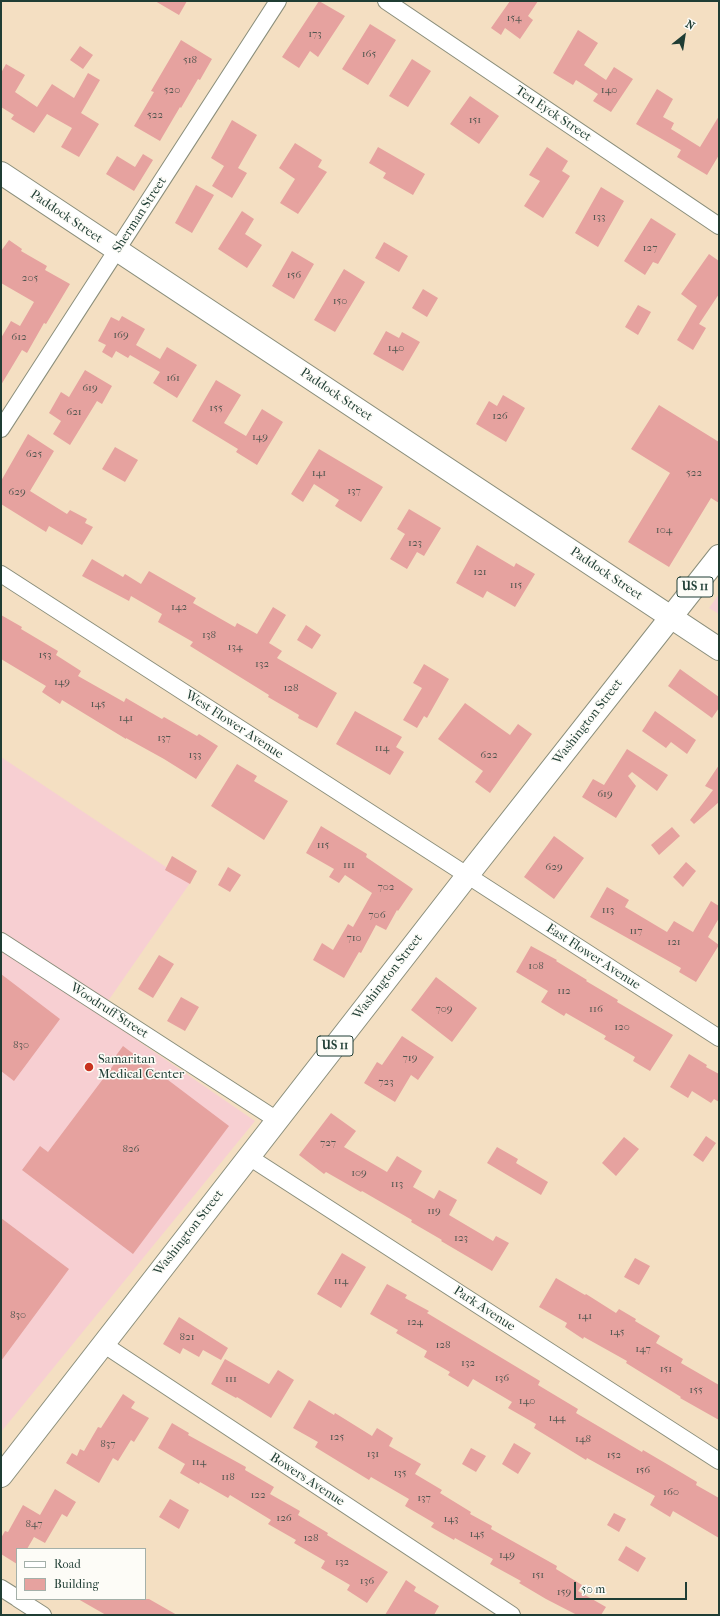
<!DOCTYPE html>
<style>
body{margin:0}
#map{position:relative;width:720px;height:1616px;overflow:hidden;background:#f4dfc2;font-family:"IM FELL French Canon",serif}
canvas{display:block}
.frame{position:absolute;inset:0;border:2px solid #1f3d34;pointer-events:none}
.legend{position:absolute;left:16px;top:1548px;width:130px;height:52px;box-sizing:border-box;background:#fdfcf7;border:1px solid #a4b0a9;margin:0;padding:5px 7px;list-style:none;font-size:12px;color:#1f3d34}
.legend li{display:flex;align-items:center;gap:8px;height:20px}
.legend b{width:20px;border:1px solid #a4b0a9}
.north{position:absolute;left:664px;top:16px;width:40px;height:40px;-webkit-text-stroke:3px #fdfcf7;paint-order:stroke;rotate:30deg;font-size:11px;font-weight:700;line-height:16px;text-align:center;color:#1f3d34}
.north::after{content:'';display:block;margin:auto;width:14px;height:18px;background:#1f3d34;clip-path:polygon(50% 0,100% 100%,50% 72%,0 100%)}
.scale{position:absolute;left:574px;top:1582px;width:113px;height:18px;box-sizing:border-box;border:2px solid #1f3d34;border-top:0;padding-left:5px;font-size:12px;line-height:14px;white-space:nowrap;color:#1f3d34;-webkit-text-stroke:3px #fdfcf7;paint-order:stroke}
</style>
<div id="map">
<canvas width="720" height="1616"></canvas>
<div class="frame"></div>
<ul class="legend">
<li><b style="height:5px;background:#fff"></b>Road</li>
<li><b style="height:11px;background:#e6a29f"></b>Building</li>
</ul>
<div class="north">N</div>
<div class="scale">50 m</div>
</div>
<script>
const ctx = document.querySelector('canvas').getContext('2d');
ctx.lineJoin = 'round';
function fillPath(path, color) {
  ctx.fillStyle = color;
  ctx.fill(path, 'evenodd');
}
function shape(rows) {
  const path = new Path2D();
  for (const r of rows) {
    path.moveTo(r[0], r[1]);
    for (let i = 2; i < r.length; i += 2) path.lineTo(r[i], r[i + 1]);
  }
  return path;
}
function strokePath(path, color, width, dash) {
  ctx.strokeStyle = color;
  ctx.lineWidth = width;
  ctx.lineCap = dash ? 'butt' : 'round';
  ctx.setLineDash(dash || []);
  ctx.stroke(path);
}
function drawText(font, color, halo, rows, align = 'center') {
  ctx.font = font + ' "IM FELL French Canon",serif';
  ctx.lineWidth = 3;
  ctx.setLineDash([]);
  ctx.textBaseline = 'middle';
  ctx.strokeStyle = halo;
  ctx.fillStyle = color;
  for (const [text, x, y, turn = 0] of rows) {
    ctx.save();
    ctx.translate(x, y);
    ctx.rotate((+turn || 0) * Math.PI / 180);
    ctx.textAlign = isNaN(turn) ? turn : align;
    if (halo) ctx.strokeText(text, 0, 0);
    ctx.fillText(text, 0, 0);
    ctx.restore();
  }
}
fillPath(shape([
 [719,594,719,614,709,608],
 [1,757,190,883,99,1014,255,1121,1,1432]
]), '#f7cfd2');
fillPath(shape([
 [155,1,187,1,179,15],
 [319,1,345,16,318,57,310,51,299,68,282,57],
 [510,1,538,1,528,16,533,20,520,39,505,28,501,35,491,28],
 [370,24,396,40,368,85,342,69],
 [578,30,598,43,584,65,606,80,614,67,633,79,611,112,593,101,598,94,576,80,573,85,553,73],
 [181,40,212,59,200,80,198,79,181,108,180,107,160,141,134,126,154,92,151,91],
 [80,46,93,55,83,69,70,60],
 [412,59,431,71,408,107,389,96],
 [6,64,25,75,15,92,37,107,52,84,74,98,88,73,100,80,81,113,99,124,79,157,61,147,72,128,47,114,34,133,11,119,14,115,1,107,1,73],
 [657,89,673,99,663,117,674,123,671,129,700,147,719,116,719,155,707,175,677,157,681,150,636,124],
 [470,96,499,116,479,144,450,124],
 [232,120,257,135,238,168,247,173,232,198,212,186,224,166,211,158],
 [295,143,322,160,318,167,327,172,298,214,280,203,295,179,279,168],
 [378,147,425,174,413,195,383,178,386,173,369,163],
 [547,147,568,161,562,171,570,176,543,218,524,206,540,181,529,175],
 [143,154,153,160,134,191,106,174,117,156,135,167],
 [196,185,214,195,192,233,175,223],
 [601,187,624,201,598,247,575,233],
 [242,211,254,219,245,234,262,245,247,268,218,249],
 [651,218,676,234,658,264,653,262,645,275,624,261],
 [9,240,22,249,21,251,47,266,45,270,70,284,46,324,44,323,27,353,22,350,1,385,1,338,11,321,20,326,34,302,1,283,1,251],
 [384,242,408,256,399,272,375,258],
 [292,251,314,264,294,299,272,286],
 [709,254,719,261,719,294,699,324,706,328,693,350,677,340,697,306,681,294],
 [344,269,365,282,335,332,314,320],
 [423,289,438,298,427,317,412,308],
 [638,305,651,312,638,335,625,327],
 [122,316,145,329,136,345,160,359,167,347,197,365,177,398,153,383,160,372,130,355,128,358,116,351,112,358,102,352,106,345,98,341,111,317,119,321],
 [386,331,399,338,402,332,420,342,403,371,373,354],
 [85,370,112,386,102,404,97,401,70,445,53,434,61,421,49,413,61,392,69,397],
 [216,380,241,395,224,423,246,436,262,409,283,422,257,465,236,452,238,449,192,421],
 [503,395,525,408,506,442,476,424,489,401,497,406],
 [659,405,719,442,719,503,711,498,669,567,628,542,670,473,631,449],
 [28,434,54,451,30,491,67,514,70,510,87,519,85,523,93,527,82,545,49,526,46,532,1,504,1,481],
 [115,447,138,460,125,482,102,469],
 [319,449,383,487,361,522,335,506,339,500,314,484,303,502,291,494],
 [409,509,441,528,424,556,417,552,407,569,390,559,405,534,397,529],
 [477,545,514,567,516,563,535,574,515,607,487,591,483,598,456,583],
 [92,559,123,577,125,574,141,584,149,571,196,598,193,603,235,627,237,623,257,634,273,607,286,615,269,643,282,651,277,658,337,693,317,728,298,718,299,715,268,697,269,695,190,646,193,642,158,622,162,614,131,596,129,601,82,576],
 [1,615,22,627,21,629,58,651,56,655,81,671,78,676,124,702,126,698,162,719,164,717,197,736,199,734,218,746,196,779,164,759,126,738,126,739,62,700,60,704,42,692,46,686,1,659],
 [306,625,321,635,312,649,297,640],
 [424,664,449,679,427,718,424,716,417,728,403,720,422,688,413,683],
 [680,669,719,697,719,708,712,718,668,686],
 [465,703,510,735,518,724,532,734,490,793,475,782,483,771,438,739],
 [355,711,402,737,396,747,404,752,390,775,336,744],
 [655,711,696,740,687,754,671,742,666,748,642,731],
 [627,749,668,775,657,791,632,772,628,776,636,786,616,818,582,797,593,779,604,785],
 [237,764,257,776,254,781,288,801,264,840,211,806],
 [719,765,719,802,694,824,690,820,713,790,705,786],
 [321,826,367,854,366,857,413,889,398,911,397,910,386,930,376,925,361,953,359,952,344,978,313,960,322,943,333,950,348,924,353,927,372,893,345,875,339,883,329,877,334,869,306,853],
 [672,827,680,836,659,855,651,845],
 [554,836,584,858,554,899,524,877],
 [172,856,197,871,190,884,165,870],
 [686,862,696,871,683,887,673,877],
 [228,867,241,875,230,892,218,885],
 [607,887,629,900,625,907,667,932,674,921,693,932,711,901,719,906,719,918,708,937,719,945,696,982,679,972,681,968,590,917],
 [531,946,557,960,556,961,587,980,586,981,618,1000,617,1002,673,1035,650,1071,633,1061,635,1057,604,1039,606,1036,566,1013,564,1016,541,1002,548,991,516,972],
 [159,955,174,964,153,998,138,989],
 [1,974,60,1019,14,1081,1,1071],
 [436,977,477,1008,452,1042,411,1010],
 [181,997,199,1007,185,1031,167,1021],
 [402,1036,434,1057,418,1080,411,1075,395,1102,364,1083,377,1062,382,1065],
 [123,1046,229,1126,133,1254,22,1170,40,1146,48,1152,115,1063,112,1061],
 [689,1054,707,1065,706,1067,719,1074,719,1102,714,1099,711,1103,692,1091,688,1098,670,1087],
 [331,1113,356,1131,344,1147,387,1172,397,1156,422,1171,413,1187,434,1199,439,1190,457,1200,449,1215,493,1241,496,1236,509,1243,492,1271,441,1241,442,1240,411,1222,412,1220,362,1191,361,1192,326,1172,324,1174,299,1155],
 [706,1136,716,1143,703,1162,693,1155],
 [624,1137,639,1149,616,1176,602,1163],
 [497,1147,518,1159,516,1163,548,1182,541,1195,487,1163],
 [1,1218,69,1269,1,1361],
 [342,1253,366,1267,341,1308,317,1294],
 [635,1258,650,1266,639,1285,624,1277],
 [556,1278,585,1295,586,1294,616,1313,619,1309,636,1319,635,1321,660,1336,656,1343,683,1359,681,1363,719,1385,719,1420,680,1398,681,1397,626,1363,627,1361,584,1337,583,1339,565,1327,567,1323,539,1307],
 [387,1284,407,1295,405,1298,429,1311,427,1313,540,1381,538,1385,578,1409,576,1413,642,1452,643,1450,672,1467,697,1482,696,1485,719,1498,719,1538,673,1511,670,1517,650,1505,655,1496,587,1458,586,1460,534,1428,536,1424,508,1408,512,1402,473,1379,468,1387,448,1375,450,1372,424,1357,427,1351,396,1333,398,1330,370,1314],
 [179,1317,228,1348,221,1360,203,1350,199,1357,183,1348,180,1354,163,1344],
 [225,1359,269,1384,278,1370,294,1380,271,1418,237,1397,236,1398,211,1384],
 [123,1394,135,1402,131,1408,149,1418,134,1442,131,1440,118,1461,113,1458,99,1483,66,1463,72,1453,77,1456,80,1449,84,1451,98,1427,101,1428],
 [309,1400,334,1415,335,1413,372,1436,377,1428,393,1438,389,1446,421,1464,415,1474,442,1490,440,1493,471,1512,470,1514,492,1526,491,1529,557,1566,556,1569,582,1585,578,1591,606,1607,601,1615,577,1615,546,1599,519,1583,521,1581,490,1564,493,1559,455,1538,454,1540,431,1527,434,1523,405,1506,409,1499,371,1477,369,1480,315,1447,318,1442,293,1428],
 [172,1423,189,1433,188,1435,246,1467,245,1470,274,1487,270,1494,300,1511,298,1515,328,1533,327,1535,388,1572,367,1603,347,1590,350,1585,321,1568,325,1561,294,1543,296,1540,268,1524,271,1520,230,1495,228,1498,200,1482,199,1484,180,1473,185,1464,158,1448],
 [514,1443,531,1453,518,1474,502,1464],
 [471,1448,486,1456,476,1472,462,1464],
 [55,1489,76,1502,67,1517,62,1514,45,1543,34,1537,27,1549,17,1549,17,1564,1,1554,1,1538,5,1531,8,1532,23,1505,40,1515],
 [170,1499,189,1510,179,1529,159,1517],
 [614,1513,626,1519,619,1532,607,1525],
 [626,1546,646,1558,638,1572,618,1560],
 [406,1580,416,1587,414,1591,439,1606,434,1615,385,1615],
 [78,1599,149,1599,177,1615,106,1615]
]), '#e6a29f');
const street = shape([
 [386,1,719,226],
 [1,429,278,1],
 [1,574,719,1038],
 [1,941,277,1120],
 [249,1157,719,1461],
 [103,1344,512,1615],
 [1,1588,17,1598],
 [18,1599,43,1615]
]);
const secondary = shape([
 [1,173,719,649]
]);
const primary = shape([
 [1,1476,467,876,719,556]
]);
strokePath(street, '#8a8e7b', 18);
strokePath(secondary, '#8a8e7b', 24);
strokePath(primary, '#8a8e7b', 24);
strokePath(street, '#fff', 16);
strokePath(secondary, '#fff', 22);
strokePath(primary, '#fff', 22);
for (const [x, y, r, color] of [
 [89,1067,5,"#c8321e"]
]) {
  const dot = new Path2D();
  dot.arc(x, y, r, 0, 2 * Math.PI);
  ctx.fillStyle = color;
  ctx.fill(dot);
  strokePath(dot, '#fdfcf7', 1.5);
}
drawText('11px', '#51564f', null, [
 ["154",514,18],
 ["173",315,34],
 ["165",369,54],
 ["518",190,60],
 ["520",172,90],
 ["140",609,90],
 ["522",155,115],
 ["151",475,120],
 ["133",599,217],
 ["127",650,248],
 ["156",294,275],
 ["205",30,278],
 ["150",340,301],
 ["169",121,335],
 ["612",19,337],
 ["140",396,348],
 ["161",173,378],
 ["619",90,388],
 ["155",216,408],
 ["621",74,412],
 ["126",500,416],
 ["149",260,437],
 ["625",34,454],
 ["141",319,473],
 ["522",694,473],
 ["137",354,491],
 ["629",17,492],
 ["104",664,530],
 ["123",415,543],
 ["121",480,572],
 ["115",516,585],
 ["142",179,607],
 ["138",209,635],
 ["134",235,647],
 ["153",45,655],
 ["132",262,664],
 ["149",62,682],
 ["128",291,688],
 ["145",98,704],
 ["141",126,718],
 ["137",164,738],
 ["114",382,748],
 ["133",195,755],
 ["622",489,755],
 ["619",605,794],
 ["115",323,845],
 ["111",349,865],
 ["629",554,867],
 ["702",386,887],
 ["113",608,910],
 ["706",377,915],
 ["117",636,931],
 ["710",354,938],
 ["121",674,942],
 ["108",536,966],
 ["112",564,991],
 ["709",444,1009],
 ["116",596,1009],
 ["120",622,1027],
 ["830",21,1045],
 ["719",410,1058],
 ["723",386,1082],
 ["727",328,1143],
 ["826",131,1149],
 ["109",359,1173],
 ["113",397,1184],
 ["119",434,1211],
 ["123",461,1238],
 ["114",341,1281],
 ["830",18,1315],
 ["141",585,1316],
 ["124",415,1322],
 ["145",617,1332],
 ["821",187,1337],
 ["128",443,1345],
 ["147",643,1349],
 ["132",468,1363],
 ["151",666,1369],
 ["136",502,1378],
 ["111",231,1379],
 ["155",696,1390],
 ["140",527,1401],
 ["144",557,1418],
 ["125",337,1437],
 ["148",583,1439],
 ["837",108,1444],
 ["131",373,1454],
 ["152",614,1455],
 ["114",199,1462],
 ["156",643,1470],
 ["135",400,1473],
 ["118",228,1477],
 ["160",671,1492],
 ["122",258,1495],
 ["137",424,1498],
 ["126",284,1518],
 ["143",451,1519],
 ["847",34,1524],
 ["145",477,1534],
 ["128",311,1538],
 ["149",507,1555],
 ["132",342,1562],
 ["151",538,1575],
 ["136",367,1581],
 ["159",564,1592]
]);
for (const [x, y, w] of [
 [695,587,36],
 [335,1046,36]
]) {
  const box = new Path2D();
  box.roundRect(x - w / 2, y - 10, w, 20, 3);
  ctx.fillStyle = '#fdfcf7';
  ctx.fill(box);
  strokePath(box, '#1f3d34', 1);
}
drawText('bold 12px', '#1f3d34', null, [
 ["US 11",695,587],
 ["US 11",335,1046]
]);
drawText('13px', '#1f3d34', '#fdfcf7', [
 ["Ten Eyck Street",553,114,34],
 ["Sherman Street",140,215,-57],
 ["Paddock Street",66,217,34],
 ["Paddock Street",336,395,34],
 ["Paddock Street",606,574,34],
 ["Washington Street",588,722,-52],
 ["West Flower Avenue",234,725,33],
 ["East Flower Avenue",593,957,33],
 ["Washington Street",388,977,-52],
 ["Woodruff Street",109,1011,33],
 ["Washington Street",189,1233,-52],
 ["Park Avenue",484,1309,33],
 ["Bowers Avenue",307,1480,33]
]);
drawText('13px', '#1f3d34', '#fdfcf7', [
 ["Samaritan",98,1060],
 ["Medical Center",98,1075]
], 'left');
</script>
